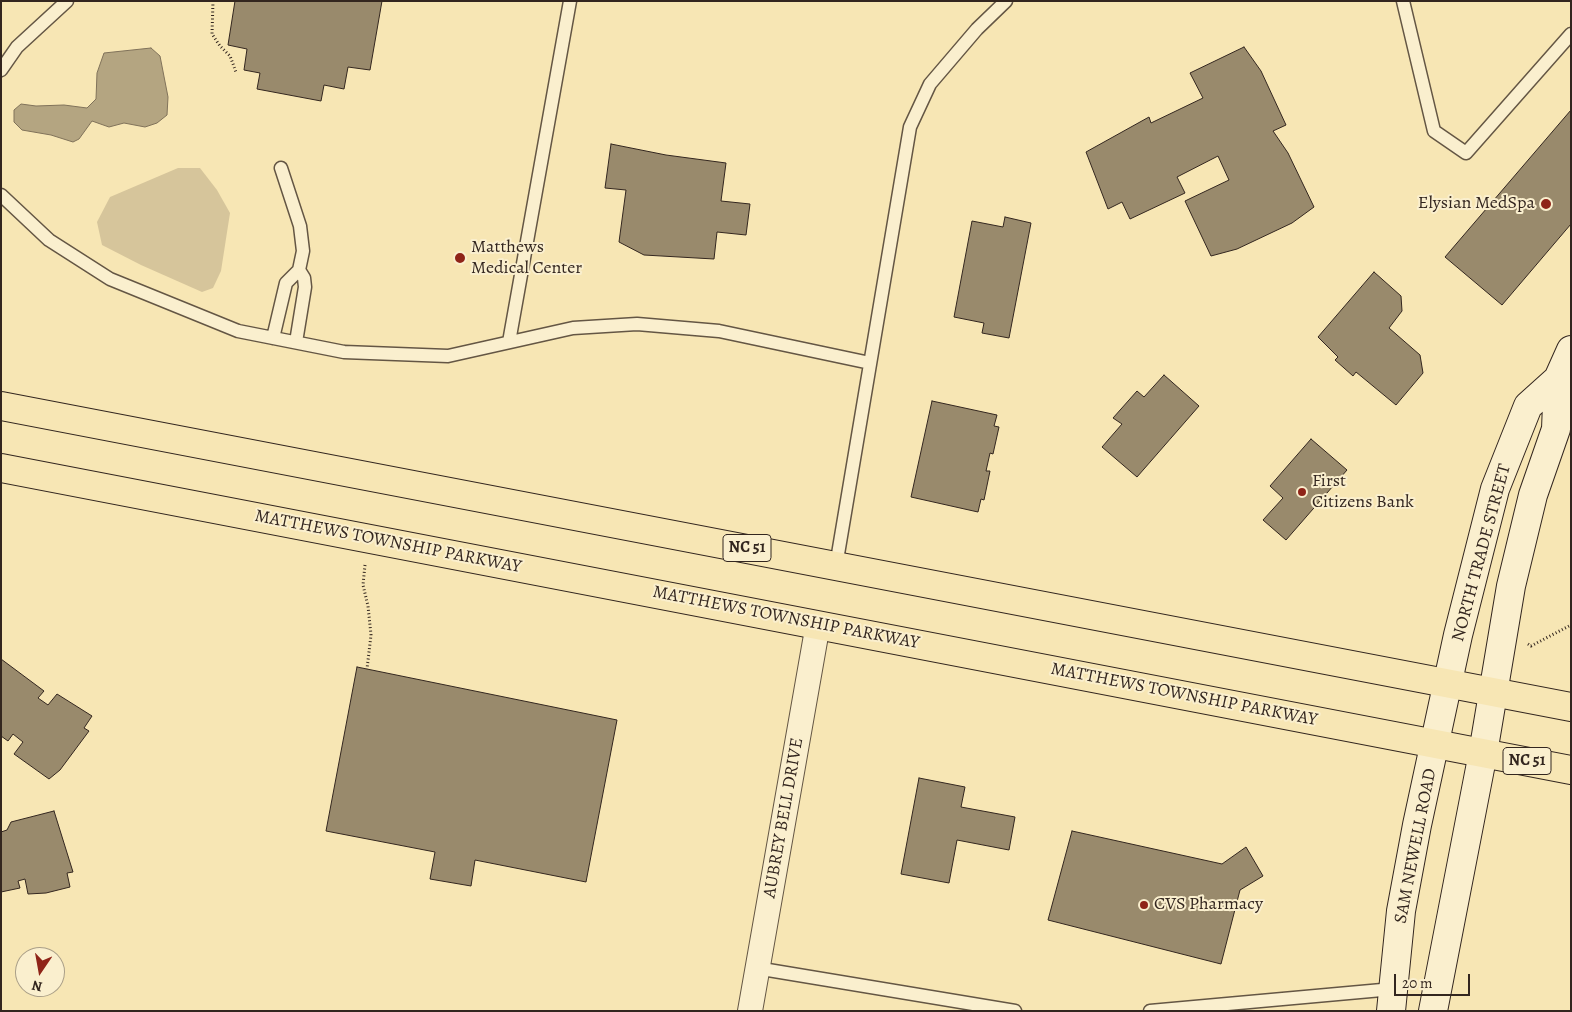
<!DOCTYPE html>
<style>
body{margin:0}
#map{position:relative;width:1572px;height:1012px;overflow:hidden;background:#f7e6b4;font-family:Alegreya,serif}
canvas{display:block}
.frame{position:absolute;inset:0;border:2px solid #33261f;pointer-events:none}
.north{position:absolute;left:15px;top:947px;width:50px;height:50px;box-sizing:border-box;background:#faefce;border:1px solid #aa9f88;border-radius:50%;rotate:192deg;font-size:14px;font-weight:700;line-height:20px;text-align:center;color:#33261f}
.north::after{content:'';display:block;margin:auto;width:18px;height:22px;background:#8f2418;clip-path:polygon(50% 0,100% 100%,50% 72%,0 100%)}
.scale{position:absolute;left:1394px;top:974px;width:76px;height:22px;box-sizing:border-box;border:2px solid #33261f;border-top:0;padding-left:6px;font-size:15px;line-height:18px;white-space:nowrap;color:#33261f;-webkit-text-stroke:4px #faefce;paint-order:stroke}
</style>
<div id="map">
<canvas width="1572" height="1012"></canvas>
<div class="frame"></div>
<div class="north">N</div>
<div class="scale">20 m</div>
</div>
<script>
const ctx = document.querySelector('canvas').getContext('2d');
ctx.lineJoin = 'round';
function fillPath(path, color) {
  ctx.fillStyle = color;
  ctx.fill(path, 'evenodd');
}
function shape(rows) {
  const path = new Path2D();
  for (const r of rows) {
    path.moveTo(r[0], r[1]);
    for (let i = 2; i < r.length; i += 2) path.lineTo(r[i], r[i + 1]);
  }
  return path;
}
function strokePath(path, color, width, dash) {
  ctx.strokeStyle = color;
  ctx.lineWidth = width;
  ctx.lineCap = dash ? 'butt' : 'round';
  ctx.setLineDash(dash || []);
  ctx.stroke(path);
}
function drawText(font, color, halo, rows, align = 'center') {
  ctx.font = font + ' Alegreya,serif';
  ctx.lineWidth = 4;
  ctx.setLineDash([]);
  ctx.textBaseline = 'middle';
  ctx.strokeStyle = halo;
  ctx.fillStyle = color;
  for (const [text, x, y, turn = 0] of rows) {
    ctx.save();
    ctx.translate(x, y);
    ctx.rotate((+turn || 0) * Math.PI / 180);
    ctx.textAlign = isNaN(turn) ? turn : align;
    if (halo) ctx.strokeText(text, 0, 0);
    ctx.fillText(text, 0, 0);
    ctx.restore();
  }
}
fillPath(shape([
 [178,168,200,168,217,190,230,213,221,271,213,288,202,292,141,265,102,245,97,222,110,197]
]), '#d6c59b');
const water = shape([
 [151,48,160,56,168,97,167,115,157,123,145,127,124,123,109,127,92,121,79,139,73,142,51,135,22,130,14,122,14,110,21,104,36,106,64,105,87,108,96,99,97,73,104,53,151,48]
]);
fillPath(water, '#b4a581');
strokePath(water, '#80725a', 1);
const building = shape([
 [235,1,382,1,370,70,348,67,344,89,324,85,321,101,257,89,260,73,244,70,247,49,228,45,235,1],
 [1244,47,1261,71,1286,125,1273,131,1288,153,1314,207,1292,223,1237,249,1211,256,1185,201,1229,180,1218,156,1177,177,1185,193,1130,219,1122,202,1108,209,1086,152,1149,117,1151,123,1203,98,1190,73,1244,47],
 [1571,110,1571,224,1502,305,1445,257,1571,110],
 [611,144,666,155,726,163,721,201,750,204,746,235,717,232,714,259,644,255,619,242,626,190,605,188,611,144],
 [1005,217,1031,223,1009,338,982,333,984,323,954,317,972,221,1003,227,1005,217],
 [1374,272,1401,296,1402,311,1389,328,1420,355,1423,373,1396,405,1356,372,1353,376,1335,360,1338,357,1318,337,1374,272],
 [1164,375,1199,406,1137,477,1102,447,1122,424,1113,418,1137,391,1144,397,1164,375],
 [932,401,997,415,994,426,999,427,993,454,990,453,986,471,990,471,984,500,981,499,978,512,911,497,932,401],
 [1311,439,1347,470,1286,540,1263,520,1283,498,1270,486,1311,439],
 [1,659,44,691,38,698,48,705,57,694,92,716,84,728,89,731,60,770,49,779,14,754,23,742,13,734,8,741,1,736,1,659],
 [357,667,617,720,586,882,475,860,471,886,430,879,435,852,326,831,357,667],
 [919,778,965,787,961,807,1015,817,1009,850,957,840,949,883,901,874,919,778],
 [54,811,73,872,67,873,70,887,46,893,28,894,25,879,18,881,20,888,1,892,1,832,7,830,11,822,54,811],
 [1072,831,1222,864,1246,847,1263,876,1240,890,1221,964,1048,920,1072,831]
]);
fillPath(building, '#998a6c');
strokePath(building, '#33261f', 1);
const service = shape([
 [1403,1,1434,131,1466,153,1571,34],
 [1,70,17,47,67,1],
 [281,168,300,226,303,251,299,270],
 [1,195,49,240,110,279,238,331,344,352,448,356,573,328,637,324,719,331,870,363],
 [273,338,286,283,299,270,304,278,305,287,296,342],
 [509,342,570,1],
 [836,566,910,127,930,84,977,29,1006,1],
 [756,968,1015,1011],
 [1150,1011,1393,989]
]);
const minor = shape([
 [750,1011,818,624]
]);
const secondary = shape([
 [1391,1011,1401,911,1417,825,1458,635,1495,489,1528,406,1558,379],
 [1433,1011,1483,753,1511,586,1533,495,1556,429,1558,379,1571,350]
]);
const primary = shape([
 [1,406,1571,707],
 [1,468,1571,770]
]);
strokePath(service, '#645644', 15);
strokePath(minor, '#645644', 26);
strokePath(secondary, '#33261f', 30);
strokePath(primary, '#33261f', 30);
strokePath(shape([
 [213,1,212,34,220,46,230,56,236,72],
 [365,565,363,585,368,606,371,635,367,669],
 [1528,644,1531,646,1571,625]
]), '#33261f', 3, [1, 2.5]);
strokePath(service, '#faefce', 12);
strokePath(minor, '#faefce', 24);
strokePath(secondary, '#faefce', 28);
strokePath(primary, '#f7e6b4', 28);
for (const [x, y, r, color] of [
 [1546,204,6,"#8f2418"],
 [460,258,6,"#8f2418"],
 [1302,492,5,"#8f2418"],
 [1144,905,5,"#8f2418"]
]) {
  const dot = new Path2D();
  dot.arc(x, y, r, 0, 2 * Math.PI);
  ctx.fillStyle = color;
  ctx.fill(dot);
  strokePath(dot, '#faefce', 2);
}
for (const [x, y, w] of [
 [747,548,48],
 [1527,761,48]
]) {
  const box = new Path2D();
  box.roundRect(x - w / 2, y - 13.5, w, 27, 4);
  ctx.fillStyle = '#faefce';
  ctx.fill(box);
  strokePath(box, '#33261f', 1);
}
drawText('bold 16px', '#33261f', null, [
 ["NC 51",747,548],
 ["NC 51",1527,761]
]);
drawText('18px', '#33261f', '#faefce', [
 ["Elysian MedSpa",1535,204,"right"],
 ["Matthews",471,248],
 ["Medical Center",471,269],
 ["First",1312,482],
 ["Citizens Bank",1312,503],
 ["CVS Pharmacy",1154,905]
], 'left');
drawText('18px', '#33261f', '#faefce', [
 ["MATTHEWS TOWNSHIP PARKWAY",388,542,11],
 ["NORTH TRADE STREET",1482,553,-75],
 ["MATTHEWS TOWNSHIP PARKWAY",786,618,11],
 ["MATTHEWS TOWNSHIP PARKWAY",1184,695,11],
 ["AUBREY BELL DRIVE",784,818,-80],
 ["SAM NEWELL ROAD",1416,846,-79]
]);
</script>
